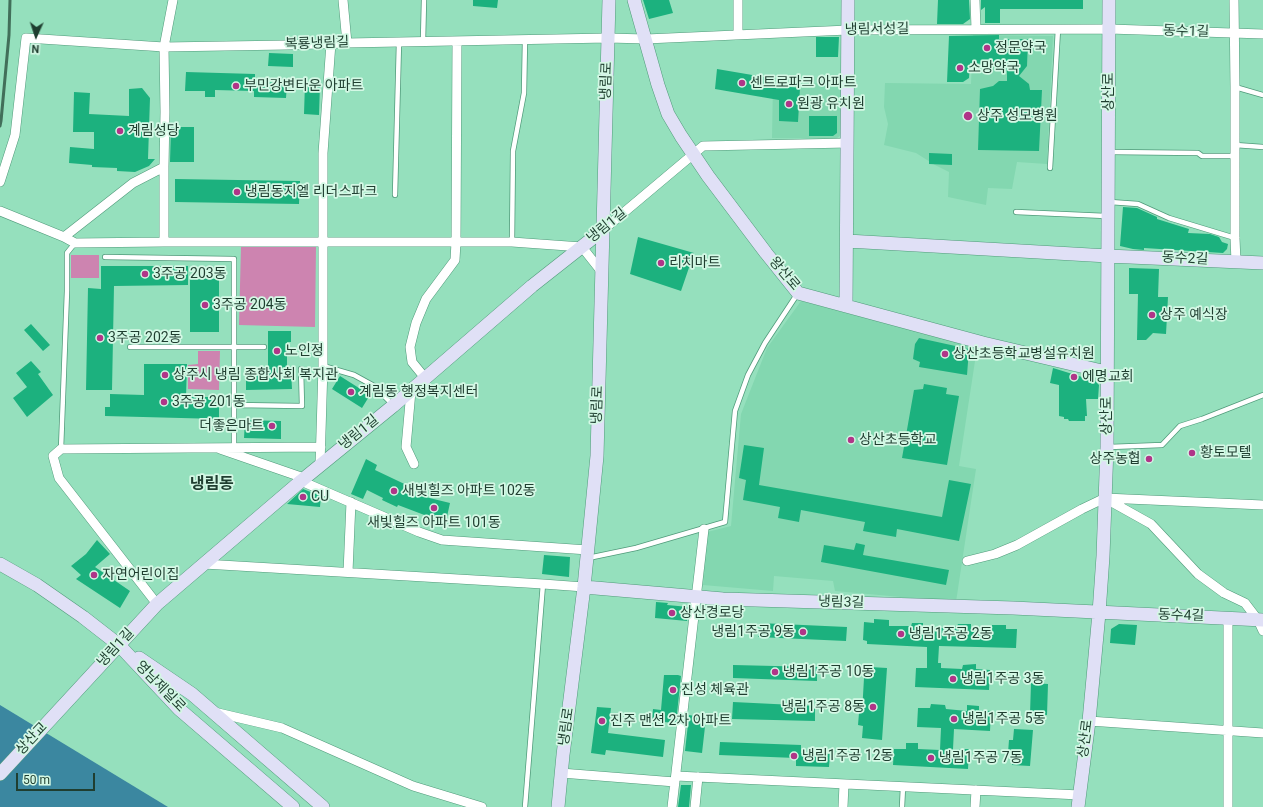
<!DOCTYPE html>
<meta charset="utf-8">
<style>
body{margin:0}
#map{position:relative;width:1263px;height:807px;overflow:hidden;background:#95e0bd;font-family:Roboto,sans-serif}
canvas{display:block}
.north{position:absolute;left:16px;top:16px;width:40px;height:40px;-webkit-text-stroke:3px #d4f8e5;paint-order:stroke;rotate:183deg;font-size:11px;font-weight:700;line-height:16px;text-align:center;color:#1f3e30}
.north::after{content:'';display:block;margin:auto;width:14px;height:18px;background:#1f3e30;clip-path:polygon(50% 0,100% 100%,50% 72%,0 100%)}
.scale{position:absolute;left:16px;top:773px;width:79px;height:18px;box-sizing:border-box;border:2px solid #1f3e30;border-top:0;padding-left:5px;font-size:12px;line-height:14px;white-space:nowrap;color:#1f3e30;-webkit-text-stroke:3px #d4f8e5;paint-order:stroke}
</style>
<div id="map">
<canvas width="1263" height="807"></canvas>
<div class="north">N</div>
<div class="scale">50 m</div>
</div>
<script>
const ctx = document.querySelector('canvas').getContext('2d');
ctx.lineJoin = 'round';
function fillPath(path, color) {
  ctx.fillStyle = color;
  ctx.fill(path, 'evenodd');
}
function shape(rows) {
  const path = new Path2D();
  for (const r of rows) {
    path.moveTo(r[0], r[1]);
    for (let i = 2; i < r.length; i += 2) path.lineTo(r[i], r[i + 1]);
  }
  return path;
}
function strokePath(path, color, width, dash) {
  ctx.strokeStyle = color;
  ctx.lineWidth = width;
  ctx.lineCap = dash ? 'butt' : 'round';
  ctx.setLineDash(dash || []);
  ctx.stroke(path);
}
function drawText(font, color, halo, rows, align = 'center') {
  ctx.font = font + ' Roboto,"Noto Sans KR",sans-serif';
  ctx.lineWidth = 3.5;
  ctx.setLineDash([]);
  ctx.textBaseline = 'middle';
  ctx.strokeStyle = halo;
  ctx.fillStyle = color;
  for (const [text, x, y, turn = 0] of rows) {
    ctx.save();
    ctx.translate(x, y);
    ctx.rotate((+turn || 0) * Math.PI / 180);
    ctx.textAlign = isNaN(turn) ? turn : align;
    if (halo) ctx.strokeText(text, 0, 0);
    ctx.fillText(text, 0, 0);
    ctx.restore();
  }
}
fillPath(shape([
 [973,35,1053,36,1047,164,1017,162,1012,189,988,188,986,205,948,197,949,172,935,165,916,153,884,145,888,124,884,107,885,83,971,84],
 [773,82,843,84,842,134,836,139,772,138],
 [801,301,977,348,959,466,976,469,956,602,835,591,833,581,774,576,773,591,703,585,707,532,731,526,741,414,767,348]
]), '#83d7b0');
fillPath(shape([
 [241,246,316,247,315,327,239,325],
 [71,255,99,255,99,278,71,278],
 [198,351,220,351,219,390,188,389,188,365,198,364]
]), '#cd84b0');
fillPath(shape([
 [0,705,168,807,0,807]
]), '#3b87a0');
fillPath(shape([
 [473,0,498,0,497,8,473,6],
 [643,0,669,0,673,13,649,19],
 [938,0,969,0,970,19,963,24,937,24],
 [981,0,1083,0,1083,9,1000,9,1000,23,985,23,985,7,981,10],
 [999,35,999,39,1028,39,1027,66,1019,76,1029,84,1030,90,1042,90,1039,151,978,150,980,89,993,86,999,81,1007,81,1007,65,970,63,969,78,963,82,947,82,949,36],
 [816,37,839,37,838,57,816,57],
 [269,53,293,54,293,67,268,66],
 [717,69,770,78,769,85,800,88,798,122,779,121,779,100,715,89],
 [186,72,255,74,255,82,287,83,286,98,254,97,254,91,215,90,215,97,205,97,205,91,185,91],
 [305,83,318,84,318,85,320,85,319,115,304,114],
 [142,88,150,98,148,159,155,159,149,166,135,172,117,171,117,168,92,167,92,165,69,163,70,147,94,149,94,132,73,132,74,92,90,93,89,114,129,116,129,89],
 [809,116,837,116,837,133,833,136,809,136],
 [171,127,194,127,194,162,170,162],
 [929,153,952,154,952,165,929,164],
 [175,179,300,181,299,204,175,202],
 [1123,207,1137,208,1157,217,1157,219,1189,229,1188,233,1210,234,1219,237,1222,242,1228,244,1227,249,1223,253,1144,248,1144,250,1133,249,1120,246],
 [638,237,694,253,681,291,630,274],
 [101,266,188,266,188,285,114,286,112,390,86,390,88,288,101,289],
 [1129,268,1159,269,1158,297,1168,297,1166,334,1153,333,1146,340,1137,340,1138,294,1129,294],
 [190,278,219,279,219,332,190,332],
 [31,324,50,345,43,351,24,330],
 [268,331,291,331,291,342,287,342,287,370,291,370,292,389,246,390,246,371,268,370],
 [919,338,969,349,967,375,919,367,920,362,913,359,915,344],
 [31,361,41,372,38,374,53,395,27,417,13,398,27,387,16,373],
 [144,364,187,364,186,397,219,397,219,419,105,416,105,407,110,407,110,394,144,395],
 [1053,368,1095,381,1099,385,1098,399,1086,399,1087,416,1085,416,1085,421,1069,421,1068,419,1064,419,1064,417,1059,416,1059,385,1050,383],
 [340,376,370,395,362,408,332,389],
 [924,384,947,388,946,394,959,396,947,465,902,458,914,390,923,389],
 [245,420,281,421,281,439,244,438],
 [744,445,764,448,759,485,942,517,949,480,971,484,959,541,897,529,896,537,863,531,865,522,801,510,799,522,778,518,780,507,743,500,746,480,739,478],
 [366,459,377,465,375,470,415,489,413,494,450,503,446,521,441,520,440,522,426,518,427,516,398,505,397,507,382,500,383,498,367,490,363,499,351,494],
 [303,489,321,496,320,507,287,504],
 [97,540,110,554,95,567,130,591,120,608,76,579,81,575,71,566,86,554],
 [856,543,865,545,863,555,949,570,946,585,821,562,824,545,854,550],
 [544,555,570,557,569,577,542,574],
 [656,602,668,603,667,605,689,607,687,621,655,618],
 [874,619,889,620,889,626,911,626,912,623,923,623,923,627,945,628,945,626,957,626,958,624,971,624,971,628,992,629,992,625,1006,625,1006,629,1017,629,1016,648,939,646,938,663,941,663,941,668,962,669,963,665,976,664,976,669,990,670,989,690,915,687,916,668,927,668,927,647,867,644,867,641,863,640,864,622,874,623],
 [759,623,847,627,846,641,758,637],
 [1119,624,1137,625,1135,645,1110,643,1111,629],
 [733,665,817,667,817,681,733,678],
 [870,667,887,668,882,740,862,738,863,726,858,725,859,713,862,713,864,678,870,678],
 [664,675,678,675,681,676,676,723,652,721,653,709,661,710],
 [1031,683,1048,684,1047,715,1030,714],
 [733,702,815,706,815,721,732,719],
 [931,704,945,705,946,709,967,711,967,705,979,706,979,710,991,711,990,731,954,729,953,749,969,749,968,769,893,765,894,749,906,749,906,743,918,743,918,749,940,750,941,728,917,727,918,708,930,708],
 [597,707,611,708,608,733,665,740,663,757,606,750,605,755,591,753],
 [689,715,706,718,702,753,685,751],
 [1014,729,1033,730,1030,766,1012,765,1013,753,1008,753,1009,740,1013,740],
 [720,742,801,745,801,753,830,754,829,767,796,766,796,758,719,755],
 [681,785,691,785,689,807,678,807]
]), '#1cb17e');
const lane = shape([
 [423,41,424,0],
 [1235,87,1263,95],
 [1235,145,1263,147],
 [1110,152,1198,153,1202,156,1235,156],
 [1050,168,1058,29],
 [395,195,399,42],
 [1110,202,1138,204,1169,218,1235,238],
 [1016,212,1106,216],
 [512,242,513,151,524,93,525,40],
 [105,257,234,259,234,447],
 [130,347,264,347],
 [323,366,354,375,374,386,392,404],
 [235,405,302,406,301,369],
 [1109,447,1162,445,1180,426,1202,419,1263,395],
 [61,449,67,291,67,253,75,243],
 [588,558,636,548,725,522,735,411,748,375,765,343,798,293],
 [525,807,543,584],
 [902,807,903,787]
]);
const street = shape([
 [173,0,164,47,165,112,164,167,133,183,64,237,75,243,164,242,512,242,582,247,601,271],
 [343,0,347,43],
 [975,0,976,29],
 [1234,0,1235,87,1235,238,1236,262],
 [738,35,738,0],
 [164,167,164,242],
 [0,182,15,135,26,38,164,47,287,45,347,43,608,38,646,39,848,30,1109,29,1263,34],
 [0,211,64,237],
 [603,230,703,146,848,143],
 [425,378,412,362,410,347,416,323,426,299,455,260,456,242,457,41],
 [411,391,406,447,414,464],
 [220,449,304,478],
 [320,465,323,366,323,153,331,43],
 [301,481,419,532,442,540,588,550],
 [1108,500,1151,524,1198,574,1224,593,1245,603,1258,620,1263,631],
 [967,561,995,554,1017,545,1082,509,1105,498,1263,505],
 [204,564,543,584,584,587],
 [348,572,351,502],
 [157,604,59,478,53,456,61,449,321,447],
 [214,712,282,728,413,786,482,807],
 [1089,721,1263,733],
 [561,773,675,782],
 [676,776,1080,795],
 [672,807,704,529],
 [695,807,698,777],
 [843,807,844,784],
 [975,807,976,790],
 [1228,807,1228,618]
]);
const secondary = shape([
 [634,0,658,85,668,114,681,136,708,176,766,253,798,293,983,343,1106,372],
 [847,241,1108,256,1263,263],
 [846,305,848,0],
 [0,564,37,585,83,617,119,645,179,709,293,807],
 [584,587,723,599,1013,608,1263,620],
 [139,658,192,694,323,807],
 [0,774,157,604,301,481,393,406,532,286,603,230],
 [558,807,563,755,584,587,597,456,609,0],
 [1078,807,1089,721,1099,613,1103,556,1107,447,1109,0]
]);
strokePath(lane, '#509a7a', 6);
strokePath(street, '#509a7a', 10);
strokePath(secondary, '#509a7a', 14);
strokePath(lane, '#fff', 4.5);
strokePath(street, '#fff', 9);
strokePath(secondary, '#e0e0f6', 13);
strokePath(shape([
 [0,126,1,121,9,35,10,0]
]), '#426f5a', 3);
for (const [x, y, r, color] of [
 [987,48,4,"#b03588"],
 [960,68,4,"#b03588"],
 [742,83,4,"#b03588"],
 [236,86,4,"#b03588"],
 [789,104,4,"#b03588"],
 [968,116,5,"#b03588"],
 [120,131,4,"#b03588"],
 [237,192,4,"#b03588"],
 [661,263,4,"#b03588"],
 [145,274,4,"#b03588"],
 [205,305,4,"#b03588"],
 [1152,315,4,"#b03588"],
 [100,338,4,"#b03588"],
 [277,351,4,"#b03588"],
 [945,354,4,"#b03588"],
 [165,375,4,"#b03588"],
 [1074,377,4,"#b03588"],
 [351,392,4,"#b03588"],
 [164,402,4,"#b03588"],
 [272,426,4,"#b03588"],
 [851,440,4,"#b03588"],
 [1192,453,4,"#b03588"],
 [1149,459,4,"#b03588"],
 [394,491,4,"#b03588"],
 [303,497,4,"#b03588"],
 [434,508,4,"#b03588"],
 [94,575,4,"#b03588"],
 [672,613,4,"#b03588"],
 [803,632,4,"#b03588"],
 [901,634,4,"#b03588"],
 [775,672,4,"#b03588"],
 [953,679,4,"#b03588"],
 [673,690,4,"#b03588"],
 [873,707,4,"#b03588"],
 [954,719,4,"#b03588"],
 [602,721,4,"#b03588"],
 [794,756,4,"#b03588"],
 [931,758,4,"#b03588"]
]) {
  const dot = new Path2D();
  dot.arc(x, y, r, 0, 2 * Math.PI);
  ctx.fillStyle = color;
  ctx.fill(dot);
  strokePath(dot, '#d4f8e5', 1.5);
}
drawText('14px', '#1f3e30', '#d4f8e5', [
 ["냉림서성길",877,30,-1],
 ["동수1길",1186,32,2],
 ["복룡냉림길",317,44,-2],
 ["냉림로",607,81,-88],
 ["상산로",1109,92,-90],
 ["냉림1길",607,226,-39],
 ["동수2길",1185,259,3],
 ["왕산로",784,274,49],
 ["냉림로",598,405,-88],
 ["상산로",1107,416,-90],
 ["냉림1길",359,433,-39],
 ["냉림3길",841,603,2],
 ["동수4길",1181,616,2],
 ["냉림1길",116,648,-47],
 ["영남제일로",160,687,46],
 ["냉림로",567,727,-82],
 ["상산교",32,739,-47],
 ["상산로",1086,739,-83]
]);
drawText('14px', '#1f3e30', '#d4f8e5', [
 ["정문약국",995,48],
 ["소망약국",968,68],
 ["센트로파크 아파트",750,83],
 ["부민강변타운 아파트",244,86],
 ["원광 유치원",797,104],
 ["상주 성모병원",977,116],
 ["계림성당",128,131],
 ["냉림동지엘 리더스파크",245,192],
 ["리치마트",669,263],
 ["3주공 203동",153,274],
 ["3주공 204동",213,305],
 ["상주 예식장",1160,315],
 ["3주공 202동",108,338],
 ["노인정",285,351],
 ["상산초등학교병설유치원",953,354],
 ["상주시 냉림 종합사회 복지관",173,375],
 ["에명교회",1082,377],
 ["계림동 행정복지센터",359,392],
 ["3주공 201동",172,402],
 ["더좋은마트",264,426,"right"],
 ["상산초등학교",859,440],
 ["황토모텔",1200,453],
 ["상주농협",1141,459,"right"],
 ["새빛힐즈 아파트 102동",402,491],
 ["CU",311,497],
 ["새빛힐즈 아파트 101동",434,523,"center"],
 ["자연어린이집",102,575],
 ["상산경로당",680,613],
 ["냉림1주공 9동",795,632,"right"],
 ["냉림1주공 2동",909,634],
 ["냉림1주공 10동",783,672],
 ["냉림1주공 3동",961,679],
 ["진성 체육관",681,690],
 ["냉림1주공 8동",865,707,"right"],
 ["냉림1주공 5동",962,719],
 ["진주 맨션 2차 아파트",610,721],
 ["냉림1주공 12동",802,756],
 ["냉림1주공 7동",939,758]
], 'left');
drawText('bold 16px', '#1f3e30', '#d4f8e5', [
 ["냉림동",212,485]
]);
</script>
